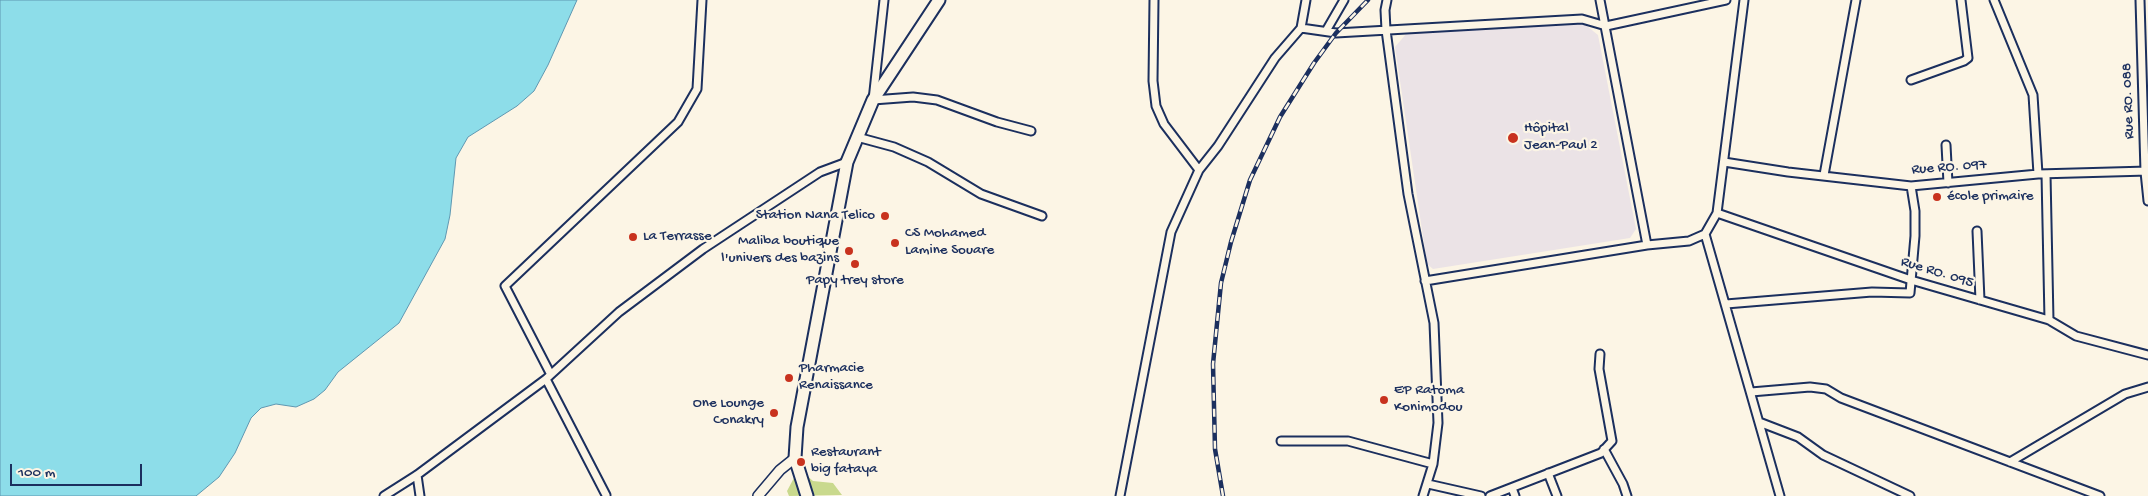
<!DOCTYPE html>
<meta charset="utf-8">
<style>
body{margin:0}
#map{position:relative;width:2148px;height:496px;overflow:hidden;background:#fcf5e5;font-family:"Gochi Hand",sans-serif}
canvas{display:block}
.scale{position:absolute;left:10px;top:464px;width:132px;height:22px;box-sizing:border-box;border:2px solid #1b2f5e;border-top:0;padding-left:6px;font-size:15px;line-height:18px;white-space:nowrap;color:#1b2f5e;-webkit-text-stroke:4px #fcf5e5;paint-order:stroke}
</style>
<div id="map">
<canvas width="2148" height="496"></canvas>
<div class="scale">100 m</div>
</div>
<script>
const ctx = document.querySelector('canvas').getContext('2d');
ctx.lineJoin = 'round';
function fillPath(path, color) {
  ctx.fillStyle = color;
  ctx.fill(path, 'evenodd');
}
function shape(rows) {
  const path = new Path2D();
  for (const r of rows) {
    path.moveTo(r[0], r[1]);
    for (let i = 2; i < r.length; i += 2) path.lineTo(r[i], r[i + 1]);
  }
  return path;
}
function strokePath(path, color, width, dash) {
  ctx.strokeStyle = color;
  ctx.lineWidth = width;
  ctx.lineCap = dash ? 'butt' : 'round';
  ctx.setLineDash(dash || []);
  ctx.stroke(path);
}
function drawText(font, color, halo, rows, align = 'center') {
  ctx.font = font + ' "Gochi Hand",sans-serif';
  ctx.lineWidth = 4.5;
  ctx.setLineDash([]);
  ctx.textBaseline = 'middle';
  ctx.strokeStyle = halo;
  ctx.fillStyle = color;
  for (const [text, x, y, turn = 0] of rows) {
    ctx.save();
    ctx.translate(x, y);
    ctx.rotate((+turn || 0) * Math.PI / 180);
    ctx.textAlign = isNaN(turn) ? turn : align;
    if (halo) ctx.strokeText(text, 0, 0);
    ctx.fillText(text, 0, 0);
    ctx.restore();
  }
}
fillPath(shape([
 [1582,22,1598,35,1636,229,1630,238,1433,269,1427,264,1395,47,1407,33]
]), '#ebe3e6');
fillPath(shape([
 [805,474,813,481,833,483,842,495,789,496,787,491,795,476]
]), '#c9d98d');
const water = shape([
 [0,0,577,0,548,65,534,91,517,106,468,137,456,158,450,215,445,239,399,323,338,372,325,390,314,399,296,407,276,404,261,408,251,418,235,453,219,477,196,496,0,496,0,0]
]);
fillPath(water, '#8ddde9');
strokePath(water, '#5f97b1', 1);
const minor = shape([
 [884,0,873,100,913,97,937,100,997,122,1031,131],
 [1154,0,1153,81,1156,106,1164,124,1199,170],
 [1387,0,1385,10,1386,30,1408,194,1434,323,1438,423,1433,464,1423,496],
 [1600,0,1647,245],
 [1994,0,2033,95,2038,174],
 [2140,0,2145,172,2148,201],
 [1301,28,1336,33,1582,19,1606,26,1726,0],
 [1326,31,1344,0],
 [1911,80,1964,61,1968,58,1961,0],
 [857,137,894,147,928,162,981,194,1042,216],
 [1946,145,1948,183],
 [1724,162,1788,172,1911,186,2038,174,2148,171],
 [2046,174,2049,320],
 [1824,175,1856,0],
 [1717,213,1911,280,2049,320,2076,336,2148,355],
 [1977,231,1980,300],
 [1705,234,1780,496],
 [1425,281,1647,245,1689,241,1705,234,1717,213,1744,0],
 [1726,304,1872,292,1910,293,1915,236,1915,211,1911,186],
 [550,373,505,286,678,122,697,89,702,0],
 [546,379,606,495],
 [1751,392,1810,387,1826,389,1841,398,2100,496],
 [1759,422,1798,437,1823,455,1910,496],
 [1281,441,1348,441,1433,464],
 [1604,449,1623,484,1627,496],
 [2010,462,2125,394,2148,387],
 [1548,473,1557,496],
 [417,475,420,496],
 [1428,484,1481,496],
 [1512,488,1515,496],
 [384,496,417,475,546,379,619,312,703,249,820,172,847,162],
 [1120,496,1171,232,1199,170,1218,146,1275,58,1301,28,1306,0],
 [1490,496,1601,453,1612,441,1599,369,1600,354]
]);
const tertiary = shape([
 [758,496,780,470,795,458]
]);
const primary = shape([
 [807,496,795,458,797,427,847,162,873,100,939,0]
]);
strokePath(minor, '#1b2f5e', 11);
strokePath(tertiary, '#1b2f5e', 12);
strokePath(primary, '#1b2f5e', 15);
strokePath(minor, '#fcf5e5', 7);
strokePath(tertiary, '#fcf5e5', 9);
strokePath(primary, '#fcf5e5', 11);
const rail = shape([
 [1223,496,1215,449,1213,364,1221,283,1231,242,1250,180,1280,117,1314,63,1336,33,1368,0]
]);
strokePath(rail, '#1b2f5e', 4.5);
strokePath(rail, '#fcf5e5', 2.5, [8]);
for (const [x, y, r, color] of [
 [1513,138,6,"#c8321e"],
 [1937,197,5,"#c8321e"],
 [885,216,5,"#c8321e"],
 [633,237,5,"#c8321e"],
 [895,243,5,"#c8321e"],
 [849,251,5,"#c8321e"],
 [855,264,5,"#c8321e"],
 [789,378,5,"#c8321e"],
 [1384,400,5,"#c8321e"],
 [774,413,5,"#c8321e"],
 [801,462,5,"#c8321e"]
]) {
  const dot = new Path2D();
  dot.arc(x, y, r, 0, 2 * Math.PI);
  ctx.fillStyle = color;
  ctx.fill(dot);
  strokePath(dot, '#fcf5e5', 2);
}
drawText('15px', '#1b2f5e', '#fcf5e5', [
 ["Rue RO. 088",2129,101,-92],
 ["Rue RO. 097",1949,168,-4],
 ["Rue RO. 095",1937,273,17]
]);
drawText('15px', '#1b2f5e', '#fcf5e5', [
 ["Hôpital",1524,129],
 ["Jean-Paul 2",1524,146],
 ["école primaire",1947,197],
 ["Station Nana Telico",875,216,"right"],
 ["CS Mohamed",905,234],
 ["Lamine Souare",905,251],
 ["La Terrasse",643,237],
 ["Maliba boutique",839,242,"right"],
 ["l'univers des bazins",839,259,"right"],
 ["Papy trey store",855,281,"center"],
 ["Pharmacie",799,369],
 ["Renaissance",799,386],
 ["EP Ratoma",1394,391],
 ["Konimodou",1394,408],
 ["One Lounge",764,404,"right"],
 ["Conakry",764,421,"right"],
 ["Restaurant",811,453],
 ["big fataya",811,470]
], 'left');
</script>
